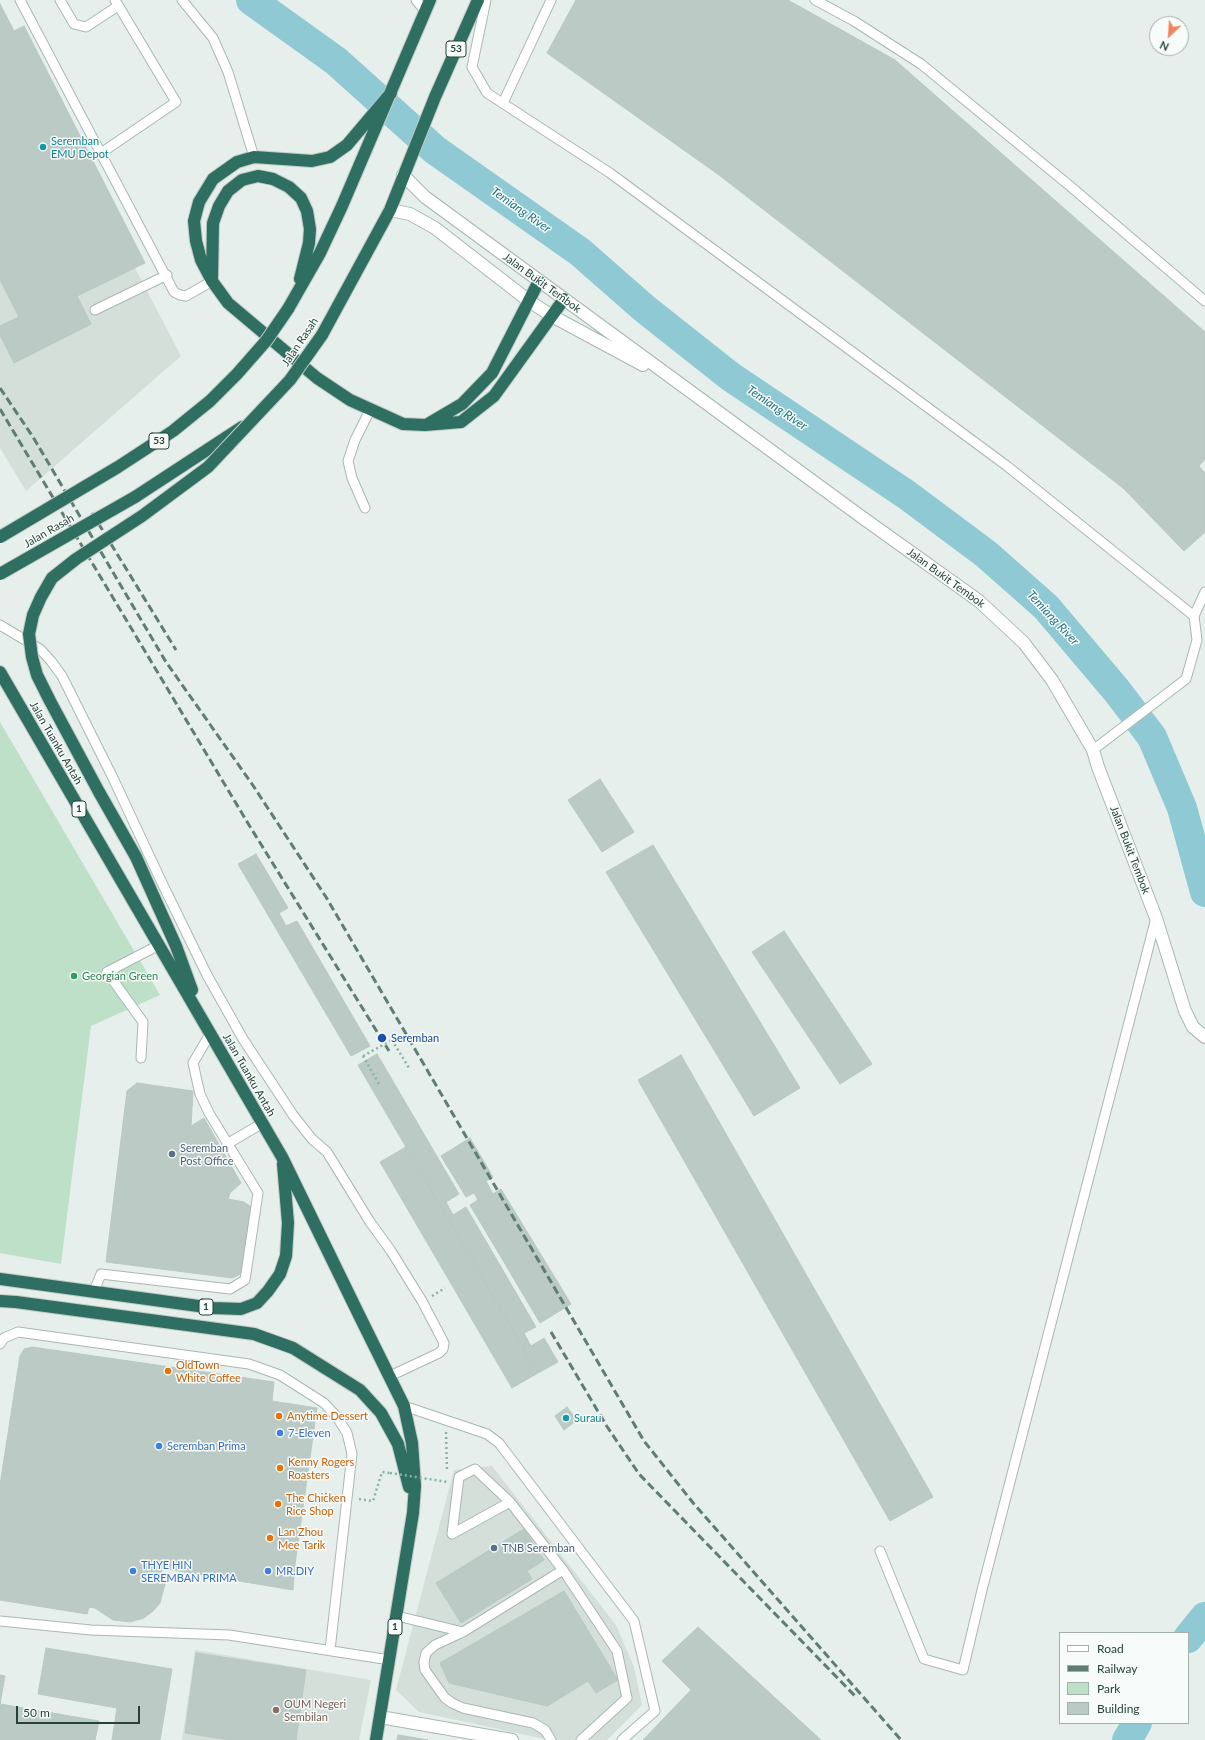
<!DOCTYPE html>
<style>
body{margin:0}
#map{position:relative;width:1205px;height:1740px;overflow:hidden;background:#e6efeb;font-family:Lato,sans-serif}
canvas{display:block}
.legend{position:absolute;left:1059px;top:1632px;width:130px;height:92px;box-sizing:border-box;background:#f7fbf9;border:1px solid #a3b1ad;margin:0;padding:5px 7px;list-style:none;font-size:12px;color:#24423a}
.legend li{display:flex;align-items:center;gap:8px;height:20px}
.legend b{width:20px;border:1px solid #a3b1ad}
.north{position:absolute;left:1149px;top:16px;width:40px;height:40px;box-sizing:border-box;background:#f7fbf9;border:1px solid #a3b1ad;border-radius:50%;rotate:205deg;font-size:11px;font-weight:700;line-height:16px;text-align:center;color:#24423a}
.north::after{content:'';display:block;margin:auto;width:14px;height:18px;background:#f4845f;clip-path:polygon(50% 0,100% 100%,50% 72%,0 100%)}
.scale{position:absolute;left:16px;top:1706px;width:124px;height:18px;box-sizing:border-box;border:2px solid #24423a;border-top:0;padding-left:5px;font-size:12px;line-height:14px;white-space:nowrap;color:#24423a;-webkit-text-stroke:3px #f7fbf9;paint-order:stroke}
</style>
<div id="map">
<canvas width="1205" height="1740"></canvas>
<ul class="legend">
<li><b style="height:5px;background:#fff"></b>Road</li>
<li><b style="height:5px;background:#5f7d75"></b>Railway</li>
<li><b style="height:11px;background:#bfe0c8"></b>Park</li>
<li><b style="height:11px;background:#bbcac4"></b>Building</li>
</ul>
<div class="north">N</div>
<div class="scale">50 m</div>
</div>
<script>
const ctx = document.querySelector('canvas').getContext('2d');
ctx.lineJoin = 'round';
function fillPath(path, color) {
  ctx.fillStyle = color;
  ctx.fill(path, 'evenodd');
}
function shape(rows) {
  const path = new Path2D();
  for (const r of rows) {
    path.moveTo(r[0], r[1]);
    for (let i = 2; i < r.length; i += 2) path.lineTo(r[i], r[i + 1]);
  }
  return path;
}
function strokePath(path, color, width, dash) {
  ctx.strokeStyle = color;
  ctx.lineWidth = width;
  ctx.lineCap = dash ? 'butt' : 'round';
  ctx.setLineDash(dash || []);
  ctx.stroke(path);
}
function drawText(font, color, halo, rows, align = 'center') {
  ctx.font = font + ' Lato,sans-serif';
  ctx.lineWidth = 3;
  ctx.setLineDash([]);
  ctx.textBaseline = 'middle';
  ctx.strokeStyle = halo;
  ctx.fillStyle = color;
  for (const [text, x, y, turn = 0] of rows) {
    ctx.save();
    ctx.translate(x, y);
    ctx.rotate((+turn || 0) * Math.PI / 180);
    ctx.textAlign = isNaN(turn) ? turn : align;
    if (halo) ctx.strokeText(text, 0, 0);
    ctx.fillText(text, 0, 0);
    ctx.restore();
  }
}
fillPath(shape([
 [0,9,181,356,26,491,0,448],
 [492,1466,616,1625,634,1667,642,1705,607,1740,549,1740,419,1712,396,1690,454,1470],
 [195,1650,371,1680,359,1740,182,1740]
]), '#d4dfda');
fillPath(shape([
 [0,722,160,995,91,1026,61,1264,0,1253]
]), '#bfe0c8');
strokePath(shape([
 [251,0,336,61,435,150,580,252,645,309,731,377,907,495,986,554,1046,607,1117,691,1152,737,1182,808,1205,892],
 [1188,1638,1205,1617],
 [1127,1740,1137,1723]
]), '#8ec9d4', 30);
const building = shape([
 [576,0,788,0,895,60,1205,332,1205,459,1199,466,1205,473,1205,532,1184,551,1123,488,719,175,547,53,576,0],
 [0,4,14,31,24,26,145,263,77,296,91,324,14,363,0,335,0,326,19,317,0,280,0,4],
 [600,779,634,832,602,852,568,800,600,779],
 [653,845,800,1088,754,1116,606,872,653,845],
 [256,854,288,908,279,913,286,926,297,921,370,1046,351,1056,238,864,256,854],
 [784,931,872,1064,840,1084,752,952,784,931],
 [377,1054,459,1194,446,1202,453,1215,466,1207,536,1327,524,1333,531,1346,544,1338,558,1362,538,1373,358,1065,377,1054],
 [681,1055,933,1497,890,1521,638,1080,681,1055],
 [137,1083,193,1091,191,1126,204,1118,241,1183,230,1193,228,1199,244,1202,251,1207,241,1274,232,1278,106,1262,127,1091,137,1083],
 [470,1138,493,1177,486,1181,493,1194,501,1189,571,1304,540,1323,470,1205,478,1200,474,1193,466,1197,441,1156,470,1138],
 [406,1147,538,1373,512,1388,380,1162,406,1147],
 [32,1347,274,1382,272,1401,317,1408,295,1564,293,1590,161,1568,165,1584,160,1603,153,1611,144,1618,130,1622,113,1620,95,1608,89,1607,87,1614,0,1600,0,1485,20,1356,24,1349,32,1347],
 [567,1407,577,1420,564,1430,555,1416,567,1407],
 [524,1529,544,1560,527,1571,532,1579,461,1623,436,1583,524,1529],
 [564,1591,618,1680,596,1693,588,1681,547,1706,449,1683,440,1663,564,1591],
 [698,1627,821,1740,643,1740,691,1690,662,1661,698,1627],
 [46,1648,172,1669,160,1740,112,1740,117,1708,38,1694,46,1648],
 [196,1653,306,1670,296,1740,229,1740,185,1733,196,1653],
 [0,1675,5,1676,0,1704,99,1721,95,1740,0,1740,0,1675],
 [398,1735,428,1740,397,1740,398,1735]
]);
fillPath(building, '#bbcac4');
strokePath(building, '#b8c9c2', 1);
const lane = shape([
 [20,0,174,292,180,295,186,296,212,281],
 [60,0,74,24,86,27,118,6],
 [182,0,213,38,228,72,254,157],
 [416,0,425,11],
 [486,0,472,67,487,93,610,173,1007,466,1194,616],
 [815,0,854,21,921,64,1070,186,1205,301],
 [503,103,551,0],
 [101,153,176,102,115,0],
 [95,310,167,275],
 [365,508,352,478,348,461,355,440,370,410],
 [0,625,40,649,51,661,62,676,113,778,163,885,207,975,243,1039,293,1115,312,1139,327,1152,370,1222,391,1251,422,1301,444,1343,443,1349,439,1353,390,1376],
 [1093,750,1186,679,1197,640,1194,616,1205,592],
 [141,1058,143,1022,107,972,159,945],
 [227,1144,261,1124],
 [94,1291,101,1274,230,1289,245,1280,258,1193,209,1113,200,1094,193,1063,210,1034],
 [0,1344,4,1338,18,1332,249,1364,280,1375,324,1403,337,1417,347,1433,352,1454,330,1650],
 [404,1406,487,1434,499,1443,634,1621,655,1711,622,1740],
 [510,1502,452,1534,459,1477,475,1469,510,1502,563,1570,617,1651,627,1698,581,1740],
 [880,1551,924,1659,963,1670,982,1590,1156,918],
 [397,1616,463,1632],
 [0,1621,91,1630,229,1635,390,1660],
 [551,1740,545,1730,533,1723,463,1708,452,1703,445,1698,425,1670,424,1662,426,1653,435,1645,463,1632,563,1570]
]);
const street = shape([
 [403,175,425,197,863,518,979,601,1024,643,1052,680,1093,750,1098,767,1156,918,1185,1011,1193,1027,1205,1037],
 [390,210,410,214,435,228,529,301,552,316,643,365],
 [380,1717,512,1740]
]);
const highway = shape([
 [391,93,347,145,330,157,312,161,254,157,237,162,213,179,199,202,194,221,196,241,201,260,212,281,228,303,317,378,350,400,403,424,425,425,461,422,494,396,564,299],
 [212,279,213,223,219,206,228,191,242,180,258,176,273,179,289,187,301,198,307,211,310,229,309,243,300,279],
 [288,309,320,253,342,206,430,0],
 [322,335,390,210,435,97,478,0],
 [428,424,462,404,492,373,539,281],
 [135,497,242,427],
 [0,672,282,1157,360,1317,404,1406,412,1443,415,1486,413,1513,376,1740],
 [99,792,136,857,176,946,192,990],
 [0,1279,213,1308,241,1309,257,1303,268,1291,280,1274,286,1256,288,1223,283,1164],
 [0,1301,16,1302,254,1334,293,1348,360,1390,381,1413,398,1444,409,1487]
]);
strokePath(lane, '#a8b8b2', 11);
strokePath(street, '#a8b8b2', 14);
strokePath(highway, '#c2cac8', 14);
strokePath(shape([
 [392,1040,409,1068],
 [363,1056,379,1084],
 [432,1296,445,1288],
 [446,1432,447,1471],
 [320,1493,336,1496],
 [359,1499,373,1501,382,1472,390,1473]
]), '#86b3a5', 2.5, [2, 3]);
strokePath(lane, '#fff', 9);
strokePath(street, '#fff', 12);
strokePath(highway, '#2f6f62', 12);
strokePath(shape([
 [0,388,33,437,166,662,252,784,326,897,644,1441,694,1504,901,1740],
 [0,409,249,825,389,1051],
 [92,513,176,650],
 [551,1332,606,1425,639,1474,856,1697]
]), '#5f7d75', 3, [8, 4]);
const highwayBridge = shape([
 [0,537,118,467,173,431,210,401,237,374,266,341,288,309],
 [0,574,135,497],
 [99,792,50,701,37,675,32,657,29,634,33,615,41,597,52,578,76,559,142,516,208,467,290,380,322,335]
]);
strokePath(highwayBridge, '#c2cac8', 14, []);
strokePath(shape([
 [363,1056,392,1040],
 [390,1473,448,1482]
]), '#86b3a5', 2.5, [2, 3]);
strokePath(highwayBridge, '#2f6f62', 12);
for (const [x, y, r, color] of [
 [43,147,4,"#0f9aa8"],
 [74,976,4,"#2e9e5b"],
 [382,1038,5,"#1a4fb4"],
 [172,1154,4,"#5c6f8a"],
 [168,1371,4,"#e8710a"],
 [279,1416,4,"#e8710a"],
 [566,1418,4,"#0f9aa8"],
 [280,1433,4,"#3f7fe0"],
 [159,1446,4,"#3f7fe0"],
 [280,1468,4,"#e8710a"],
 [278,1504,4,"#e8710a"],
 [270,1538,4,"#e8710a"],
 [494,1548,4,"#5c6f8a"],
 [133,1571,4,"#3f7fe0"],
 [268,1571,4,"#3f7fe0"],
 [276,1710,4,"#8d6e63"]
]) {
  const dot = new Path2D();
  dot.arc(x, y, r, 0, 2 * Math.PI);
  ctx.fillStyle = color;
  ctx.fill(dot);
  strokePath(dot, '#f7fbf9', 1.5);
}
for (const [x, y, w] of [
 [456,49,20],
 [159,441,20],
 [79,809,14],
 [206,1307,14],
 [395,1627,14]
]) {
  const box = new Path2D();
  box.roundRect(x - w / 2, y - 8, w, 16, 3);
  ctx.fillStyle = '#f7fbf9';
  ctx.fill(box);
  strokePath(box, '#24423a', 1);
}
drawText('bold 10px', '#24423a', null, [
 ["53",456,49],
 ["53",159,441],
 ["1",79,809],
 ["1",206,1307],
 ["1",395,1627]
]);
drawText('11px', '#0d838f', '#f7fbf9', [
 ["Seremban",51,141],
 ["EMU Depot",51,154],
 ["Surau",574,1418]
], 'left');
drawText('11px', '#24423a', '#f7fbf9', [
 ["Jalan Bukit Tembok",542,283,36],
 ["Jalan Rasah",300,342,-56],
 ["Jalan Rasah",49,531,-30],
 ["Jalan Bukit Tembok",946,578,36],
 ["Jalan Tuanku Antah",56,743,60],
 ["Jalan Bukit Tembok",1130,850,69],
 ["Jalan Tuanku Antah",249,1075,60]
]);
drawText('11px', '#27864d', '#f7fbf9', [
 ["Georgian Green",82,976]
], 'left');
drawText('11px', '#164399', '#f7fbf9', [
 ["Seremban",391,1038]
], 'left');
drawText('11px', '#4e5e75', '#f7fbf9', [
 ["Seremban",180,1148],
 ["Post Office",180,1161],
 ["TNB Seremban",502,1548]
], 'left');
drawText('11px', '#c56008', '#f7fbf9', [
 ["OldTown",176,1365],
 ["White Coffee",176,1378],
 ["Anytime Dessert",287,1416],
 ["Kenny Rogers",288,1462],
 ["Roasters",288,1475],
 ["The Chicken",286,1498],
 ["Rice Shop",286,1511],
 ["Lan Zhou",278,1532],
 ["Mee Tarik",278,1545]
], 'left');
drawText('11px', '#366cbe', '#f7fbf9', [
 ["7-Eleven",288,1433],
 ["Seremban Prima",167,1446],
 ["THYE HIN",141,1565],
 ["SEREMBAN PRIMA",141,1578],
 ["MR.DIY",276,1571]
], 'left');
drawText('11px', '#785e54', '#f7fbf9', [
 ["OUM Negeri",284,1704],
 ["Sembilan",284,1717]
], 'left');
drawText('italic 12px', '#1c6f80', '#f7fbf9', [
 ["Temiang River",521,210,35],
 ["Temiang River",777,408,34],
 ["Temiang River",1053,618,47]
]);
</script>
